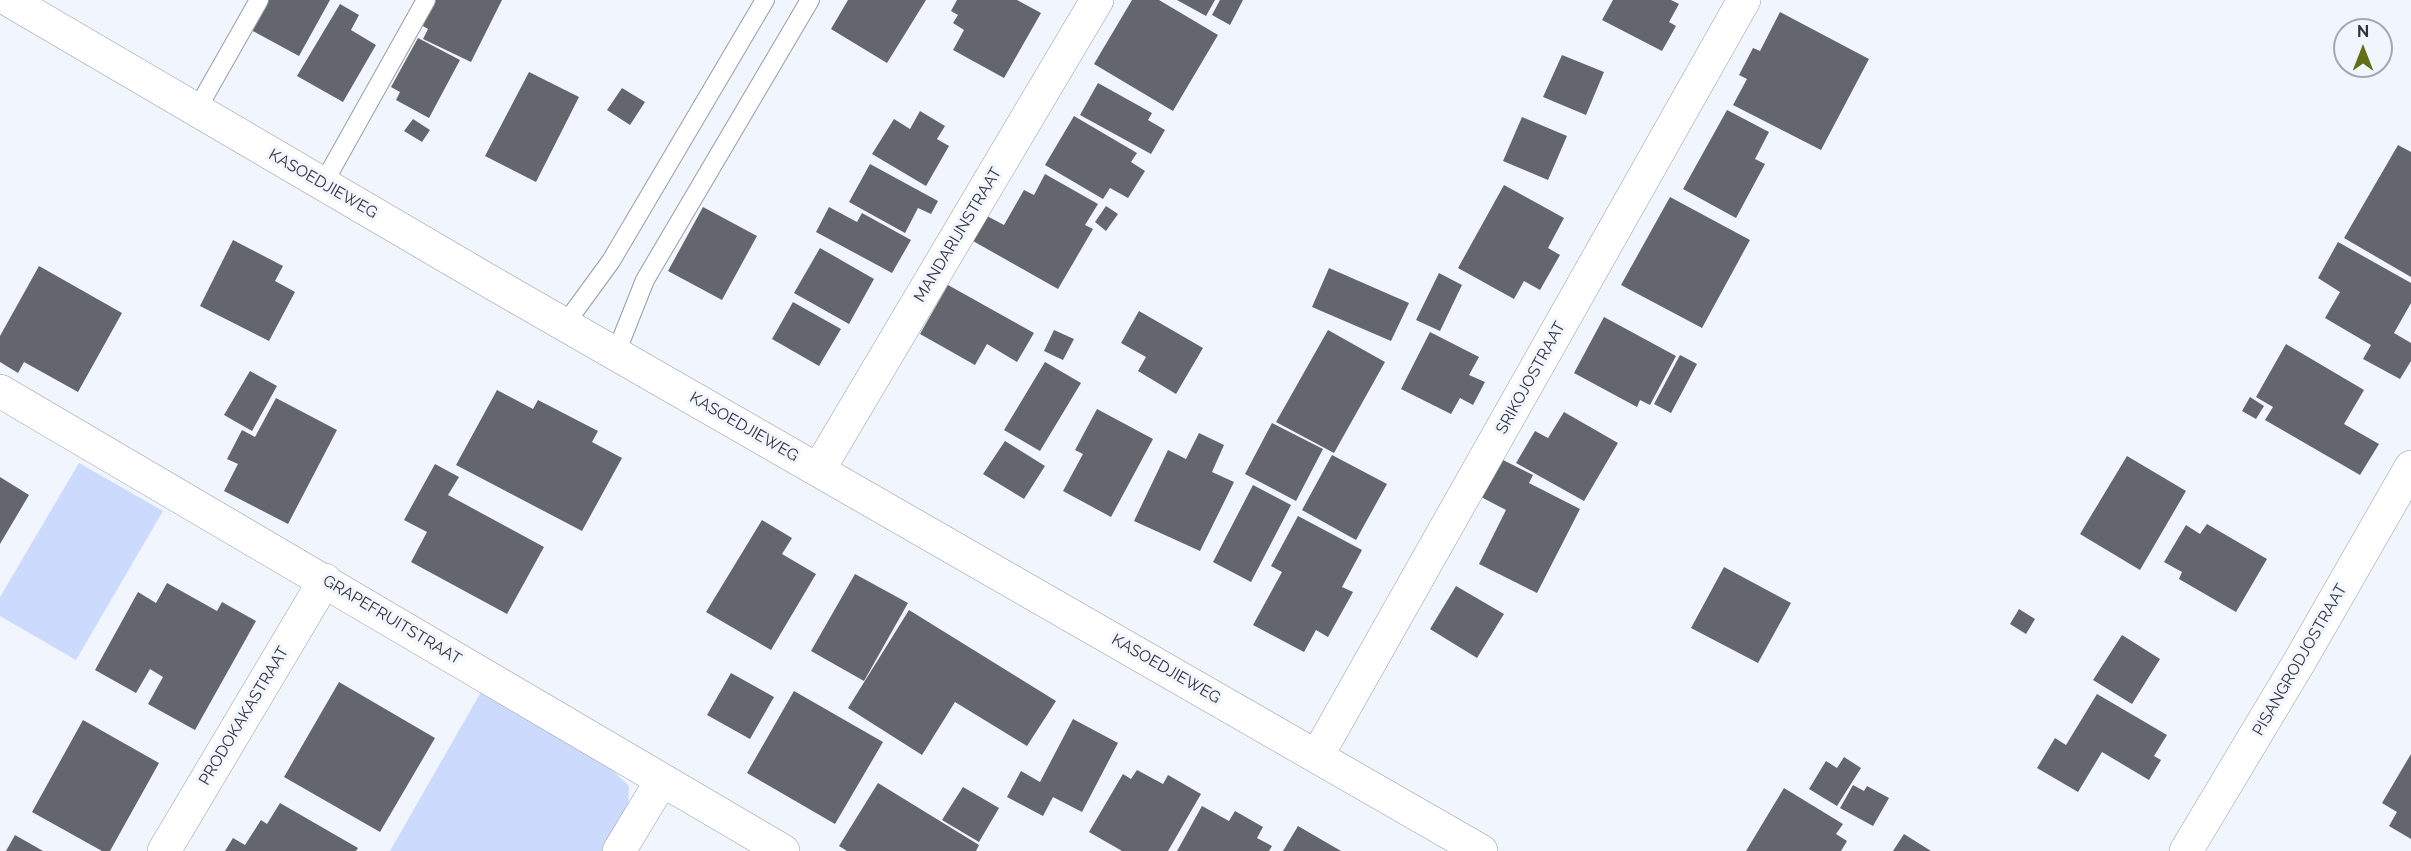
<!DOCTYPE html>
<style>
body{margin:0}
#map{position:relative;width:2411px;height:851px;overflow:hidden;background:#f1f5fd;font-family:Raleway,sans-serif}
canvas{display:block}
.north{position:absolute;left:2333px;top:18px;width:60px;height:60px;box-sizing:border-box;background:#f1f5fd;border:2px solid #a4a7ad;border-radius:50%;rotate:0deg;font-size:16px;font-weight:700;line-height:24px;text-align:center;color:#313236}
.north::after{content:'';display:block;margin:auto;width:21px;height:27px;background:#636e16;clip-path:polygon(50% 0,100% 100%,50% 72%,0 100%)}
</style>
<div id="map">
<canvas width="2411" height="851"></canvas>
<div class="north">N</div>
</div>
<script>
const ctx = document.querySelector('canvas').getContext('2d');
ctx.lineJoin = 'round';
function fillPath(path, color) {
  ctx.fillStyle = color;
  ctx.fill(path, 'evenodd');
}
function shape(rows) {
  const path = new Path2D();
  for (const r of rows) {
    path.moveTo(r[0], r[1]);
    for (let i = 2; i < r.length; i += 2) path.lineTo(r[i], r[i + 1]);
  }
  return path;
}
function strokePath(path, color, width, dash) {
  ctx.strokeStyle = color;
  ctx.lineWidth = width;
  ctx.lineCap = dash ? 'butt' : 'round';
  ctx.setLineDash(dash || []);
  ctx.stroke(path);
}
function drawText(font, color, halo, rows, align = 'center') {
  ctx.font = font + ' Raleway,sans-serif';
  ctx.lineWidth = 6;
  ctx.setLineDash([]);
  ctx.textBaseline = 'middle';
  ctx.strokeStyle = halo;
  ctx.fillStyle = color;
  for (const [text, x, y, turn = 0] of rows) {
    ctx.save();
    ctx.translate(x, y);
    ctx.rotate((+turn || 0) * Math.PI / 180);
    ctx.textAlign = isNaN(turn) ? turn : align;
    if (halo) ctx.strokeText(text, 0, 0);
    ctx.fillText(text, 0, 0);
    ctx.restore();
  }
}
fillPath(shape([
 [79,463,163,511,76,660,0,616,0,597],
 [481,692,601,759,629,786,628,811,603,851,390,851]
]), '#cbdafd');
fillPath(shape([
 [268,0,330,0,299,56,251,30],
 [430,0,502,0,471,62,423,39,428,29,418,23],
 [848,0,926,0,887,63,831,29],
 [957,0,1017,0,1041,13,1004,78,953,50,964,30,953,23,958,15,951,11],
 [1132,0,1159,0,1218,35,1173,111,1094,64],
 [1177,0,1215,0,1206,16],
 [1220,0,1243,0,1230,25,1212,15],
 [1613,0,1671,0,1679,4,1669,22,1676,26,1662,51,1602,20],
 [340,4,359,15,351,30,376,45,343,102,297,76],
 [1780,12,1869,59,1821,150,1733,105,1747,79,1739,75,1753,48,1760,51],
 [418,38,460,60,429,118,396,100,400,92,391,87],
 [1562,55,1604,72,1586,115,1543,97],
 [529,72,579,97,536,182,485,156],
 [1098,83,1152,113,1148,120,1165,130,1151,154,1080,115],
 [622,88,645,102,630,125,607,110],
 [1727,110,1769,132,1755,159,1765,164,1736,218,1683,189],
 [920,111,945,126,937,139,949,146,926,186,872,154,894,119,910,129],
 [1074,116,1137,153,1131,162,1145,171,1128,198,1110,188,1103,199,1045,165],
 [1522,117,1567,136,1548,180,1503,161],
 [413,119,430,130,422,142,404,131],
 [2398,145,2411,152,2411,277,2344,238],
 [870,164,938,201,931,214,918,208,905,233,849,202],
 [1045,174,1098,204,1085,225,1093,229,1058,289,973,241,987,216,1004,225,1024,190,1034,195],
 [1504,185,1564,218,1548,248,1560,255,1540,290,1524,281,1514,299,1458,268],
 [1670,197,1750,240,1702,328,1621,285],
 [1106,206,1118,214,1106,231,1095,222],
 [703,207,757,236,722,300,668,271],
 [829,207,857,222,862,213,911,240,892,273,816,232],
 [233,240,283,266,275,281,295,292,269,341,200,306],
 [2338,242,2411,283,2411,303,2394,333,2411,343,2411,361,2400,379,2363,359,2371,345,2325,318,2340,292,2318,278],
 [820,248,874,279,849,324,794,293],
 [39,266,122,313,78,392,24,362,18,373,0,362,0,336],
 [1329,268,1409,303,1391,341,1312,307],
 [1439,273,1462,285,1440,331,1416,320],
 [948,285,1034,333,1017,362,987,344,975,365,920,334],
 [793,302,841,329,819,366,772,339],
 [1139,311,1203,348,1176,394,1138,371,1146,357,1121,343],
 [1604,317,1676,356,1650,405,1640,400,1637,407,1574,373],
 [1054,330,1074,339,1063,360,1044,351],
 [1328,330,1385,362,1334,453,1276,422],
 [1430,332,1479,357,1469,375,1485,382,1473,405,1460,398,1451,414,1401,389],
 [2286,344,2364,390,2344,424,2379,444,2360,475,2265,420,2273,407,2256,397],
 [1680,355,1697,364,1671,413,1654,404],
 [1045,362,1081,383,1040,451,1004,430],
 [250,371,277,386,252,431,224,415],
 [497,390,533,409,538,400,598,431,592,442,622,458,582,531,456,465],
 [2250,397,2264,406,2256,419,2242,411],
 [276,398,337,430,288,524,224,491,238,464,227,459,242,430,255,437],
 [1097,409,1153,439,1111,517,1063,491,1083,454,1075,450],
 [1564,412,1618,443,1584,501,1516,463,1535,431,1548,438],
 [1272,423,1323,449,1296,501,1245,474],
 [1199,433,1224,445,1212,472,1234,482,1200,551,1134,521,1168,450,1186,459],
 [1005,441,1045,466,1024,499,983,474],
 [1332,455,1387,484,1356,540,1302,510],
 [2127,456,2186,491,2140,570,2080,534],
 [1501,459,1533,475,1529,483,1580,509,1537,593,1479,564,1506,510,1481,497],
 [435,464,459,477,448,495,544,547,507,614,411,562,427,532,404,520],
 [0,477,29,495,0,544],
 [1253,485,1291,505,1251,582,1213,562],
 [1298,516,1362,550,1342,587,1353,592,1328,637,1316,630,1304,652,1253,625,1282,572,1271,566],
 [762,520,792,538,782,554,816,574,771,650,706,612],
 [2207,524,2267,559,2236,612,2179,579,2182,572,2164,562,2186,525,2200,534],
 [1724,567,1791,603,1758,663,1691,628],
 [855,574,908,603,864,681,811,651],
 [167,583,217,611,222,602,256,621,195,730,148,704,163,677,150,669,136,693,95,670,138,592,156,603],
 [1456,586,1504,614,1477,658,1430,629],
 [2019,609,2035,619,2026,634,2010,624],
 [909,610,1056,701,1027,746,955,702,922,755,848,708],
 [2122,635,2160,659,2132,704,2093,680],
 [731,673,774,697,750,739,707,715],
 [339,682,435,738,380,832,284,777],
 [794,691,883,742,835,824,747,773],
 [2097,694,2167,735,2154,756,2161,760,2149,780,2102,752,2078,792,2037,768,2055,738,2066,745],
 [1073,719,1118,743,1082,812,1053,797,1043,816,1007,797,1021,771,1040,782],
 [83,720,159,763,110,851,102,851,32,812],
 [2411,754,2411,839,2389,826,2397,812,2382,803],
 [1844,757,1861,768,1837,806,1809,789,1826,761,1837,768],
 [1137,770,1163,784,1168,775,1201,794,1168,851,1122,851,1089,832,1123,774,1131,779],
 [878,783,979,845,976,851,847,851,839,846],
 [1853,785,1864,791,1867,786,1889,798,1873,826,1840,808],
 [963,787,999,808,979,842,942,820],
 [1784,788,1843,824,1836,834,1847,841,1841,851,1746,851],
 [280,803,358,848,356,851,225,851,233,838,245,845,261,820,267,824],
 [1202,806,1229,821,1235,811,1263,827,1257,838,1272,846,1269,851,1177,851],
 [1298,826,1341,851,1283,851],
 [1904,834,1931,851,1893,851],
 [15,835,43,851,6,851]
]), '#63666d');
const service = shape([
 [196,111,259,0],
 [323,184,426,0],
 [565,324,611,261,765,0],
 [616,353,645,280,810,0]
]);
const minor = shape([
 [9,0,494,284,1481,851],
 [0,391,783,851],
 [819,469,1097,0],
 [1317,756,1744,0],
 [164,851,325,580],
 [619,851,662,780],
 [2186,851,2301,659,2411,467]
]);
strokePath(service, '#989ca4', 20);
strokePath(minor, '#989ca4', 34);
strokePath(service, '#fff', 18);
strokePath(minor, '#fff', 33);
drawText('16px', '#313236', '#f1f5fd', [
 ["KASOEDJIEWEG",323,184,30],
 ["MANDARIJNSTRAAT",958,235,-59],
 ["SRIKOJOSTRAAT",1531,378,-61],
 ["KASOEDJIEWEG",744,427,30],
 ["GRAPEFRUITSTRAAT",392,620,31],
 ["PISANGRODJOSTRAAT",2300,660,-60],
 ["KASOEDJIEWEG",1166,669,30],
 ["PRODOKAKASTRAAT",244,716,-59]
]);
</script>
